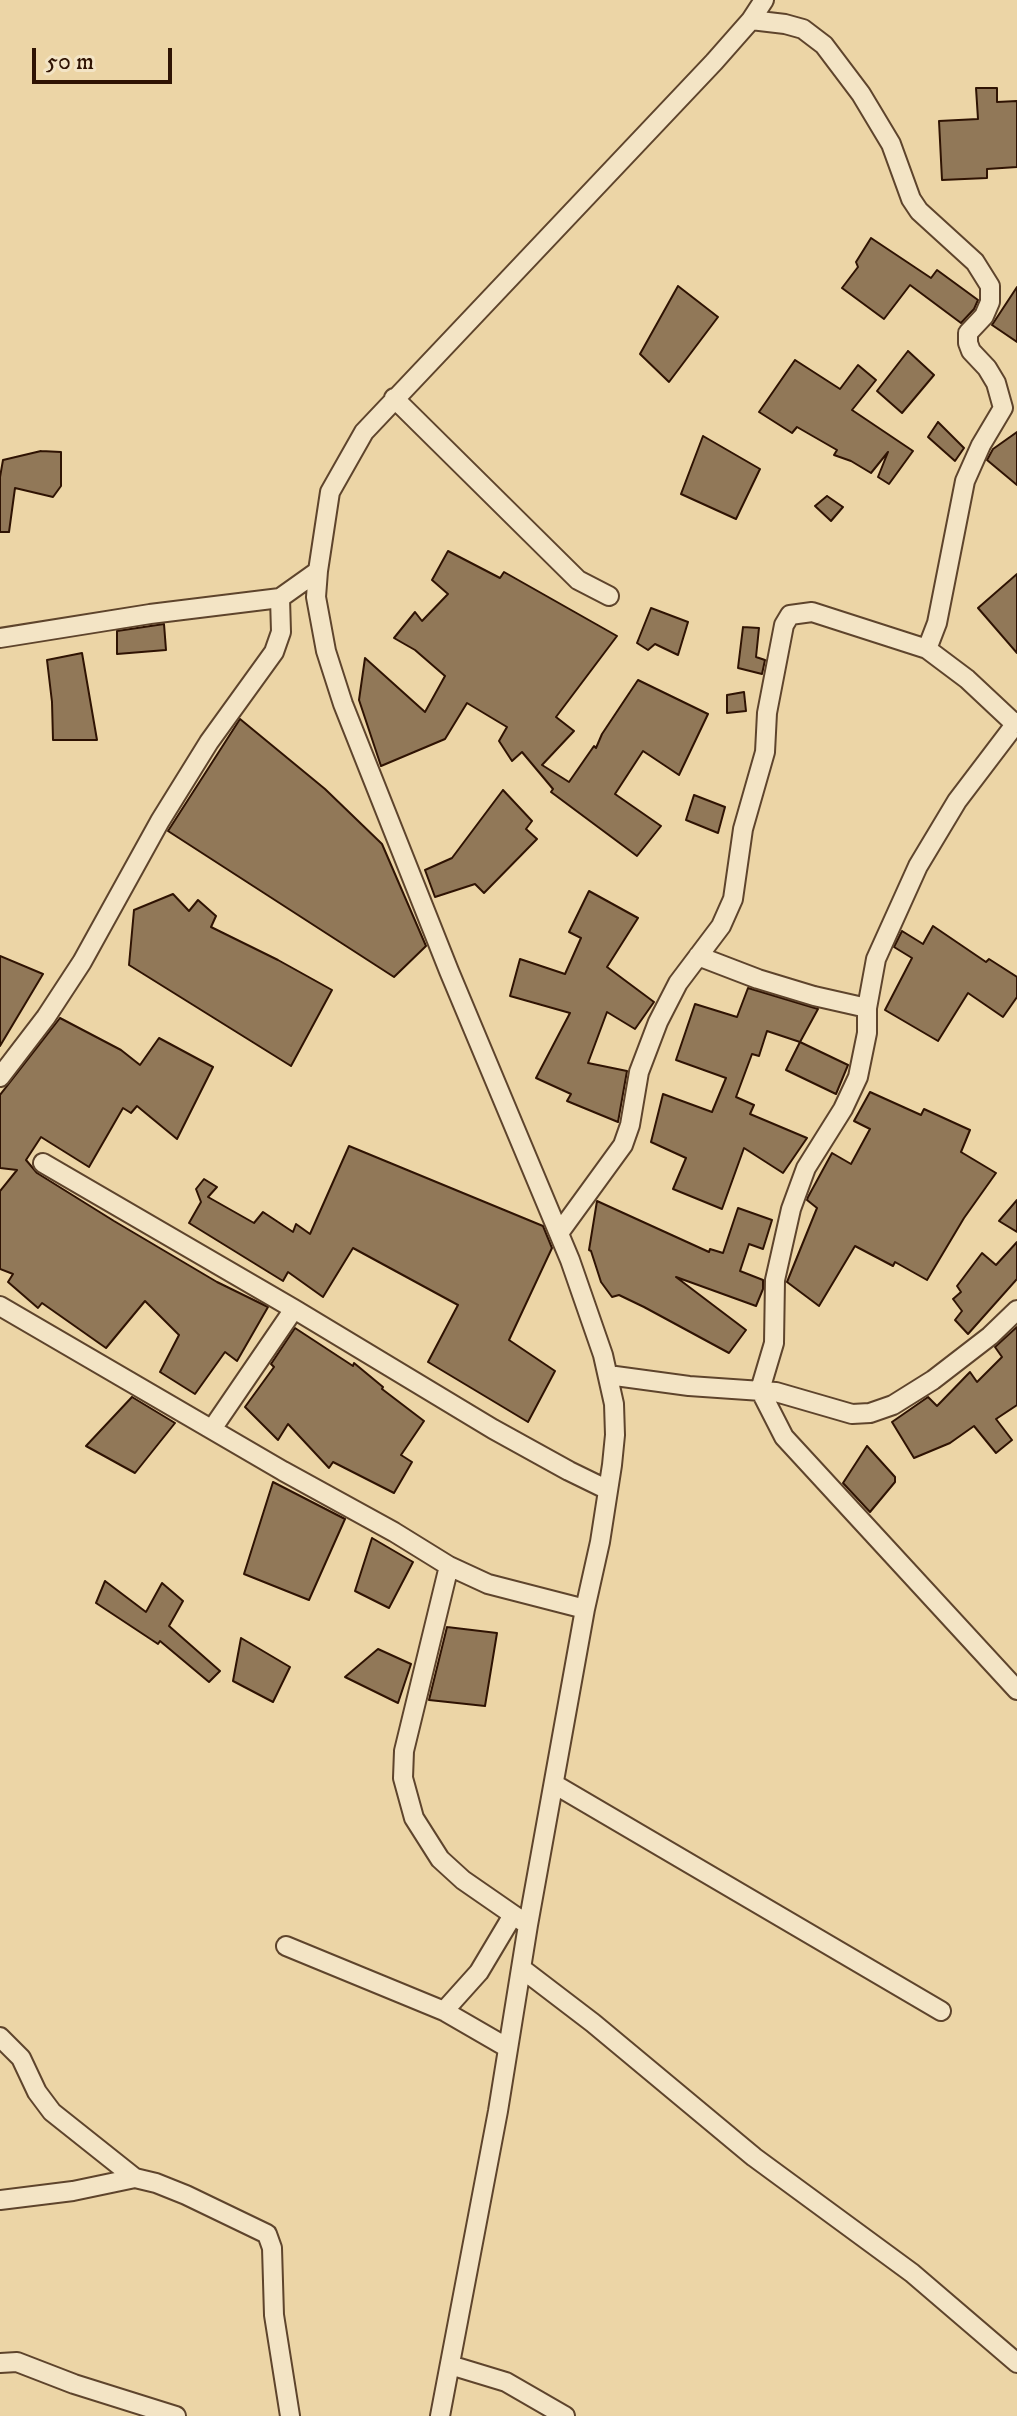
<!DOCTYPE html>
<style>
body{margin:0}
#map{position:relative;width:1017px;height:2416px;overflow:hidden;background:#ecd5a6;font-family:"IM FELL DW Pica",serif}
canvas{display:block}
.scale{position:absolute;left:32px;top:48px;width:140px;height:36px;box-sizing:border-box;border:4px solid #2f1303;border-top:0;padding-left:10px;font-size:24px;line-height:28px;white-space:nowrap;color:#2f1303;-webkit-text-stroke:6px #f3e4c5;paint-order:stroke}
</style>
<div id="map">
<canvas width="1017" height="2416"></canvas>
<div class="scale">50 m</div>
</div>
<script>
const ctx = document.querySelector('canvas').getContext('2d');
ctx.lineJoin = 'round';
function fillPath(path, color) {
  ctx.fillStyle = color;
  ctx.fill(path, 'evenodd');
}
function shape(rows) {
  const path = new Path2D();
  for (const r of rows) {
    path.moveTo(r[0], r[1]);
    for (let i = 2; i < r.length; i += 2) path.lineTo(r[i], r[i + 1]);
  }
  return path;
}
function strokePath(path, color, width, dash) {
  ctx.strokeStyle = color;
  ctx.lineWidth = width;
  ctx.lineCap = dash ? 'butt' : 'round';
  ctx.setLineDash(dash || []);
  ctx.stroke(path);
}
const building = shape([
 [976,88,997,88,997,102,1017,101,1017,167,987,169,987,178,942,180,939,121,978,119,976,88],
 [871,238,931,278,937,270,978,300,974,309,961,323,910,285,884,319,842,288,858,267,856,262,871,238],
 [678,286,718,317,669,382,640,354,678,286],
 [1017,287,1017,342,992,325,1017,287],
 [908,351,934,375,902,413,877,391,908,351],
 [795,360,840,389,858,365,876,380,852,410,913,451,889,484,878,477,888,452,871,473,851,461,834,455,837,450,797,427,792,433,759,412,795,360],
 [938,422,964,448,955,461,928,437,938,422],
 [1017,432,1017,485,987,460,993,449,1017,432],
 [703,436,760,469,736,519,681,494,703,436],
 [41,451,61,452,61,486,53,497,15,488,9,532,0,532,0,477,3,460,41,451],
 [827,496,843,507,831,521,815,506,827,496],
 [448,551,500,578,504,572,617,636,556,717,574,731,542,765,569,782,594,746,596,748,602,734,638,680,708,714,679,775,643,751,615,794,661,826,637,856,551,792,553,789,522,752,512,761,499,741,507,727,467,703,445,739,381,766,359,700,365,658,425,712,445,676,415,650,394,638,415,612,422,621,448,594,432,580,448,551],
 [1017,574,1017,653,978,608,1017,574],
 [651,608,688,622,678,655,655,644,648,650,637,643,651,608],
 [164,624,166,650,117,654,117,631,164,624],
 [743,627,759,628,756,657,765,660,762,674,738,668,743,627],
 [82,653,97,740,53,740,52,702,47,660,82,653],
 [744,692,746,711,727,713,727,695,744,692],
 [240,719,325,789,382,844,426,946,394,977,168,831,240,719],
 [503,790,532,821,526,829,537,839,484,893,475,884,435,897,425,870,452,858,503,790],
 [694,795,725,807,718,833,686,820,694,795],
 [589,891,638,918,607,967,654,1002,635,1029,607,1012,588,1063,627,1071,618,1122,567,1101,571,1094,536,1078,570,1013,510,996,520,959,565,974,581,938,569,932,589,891],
 [173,894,189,911,198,900,216,916,211,927,278,960,332,990,291,1066,129,965,134,910,173,894],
 [933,926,986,962,989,959,1017,977,1017,997,1003,1017,968,993,938,1041,885,1010,912,958,894,947,902,931,923,944,933,926],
 [0,956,43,974,0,1046,0,956],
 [748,988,818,1009,800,1042,767,1031,759,1056,752,1054,736,1097,754,1105,750,1114,807,1138,783,1173,744,1148,722,1209,673,1189,686,1158,651,1142,663,1094,712,1112,726,1078,676,1060,695,1004,737,1017,748,988],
 [60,1018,121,1050,140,1065,159,1038,213,1067,177,1139,137,1106,131,1113,123,1108,89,1167,41,1137,26,1160,37,1173,114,1221,217,1282,268,1307,237,1361,225,1352,195,1394,160,1372,179,1335,145,1301,106,1348,42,1303,38,1308,8,1282,13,1274,0,1269,0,1191,17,1170,0,1168,0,1095,60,1018],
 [800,1042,848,1065,836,1094,786,1070,800,1042],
 [870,1092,921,1115,924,1109,970,1130,961,1152,996,1173,964,1218,927,1280,895,1262,893,1266,855,1246,819,1306,787,1282,817,1208,807,1200,808,1197,832,1153,851,1164,870,1129,854,1121,870,1092],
 [349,1146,543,1226,552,1248,509,1340,555,1371,528,1422,428,1362,458,1305,353,1248,323,1297,288,1272,283,1281,189,1223,201,1202,196,1189,204,1179,217,1187,208,1197,254,1223,263,1212,293,1232,296,1224,310,1234,349,1146],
 [1017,1200,1017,1232,999,1221,1017,1200],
 [597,1201,709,1252,710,1249,723,1253,738,1208,772,1220,763,1249,749,1244,740,1271,763,1280,763,1289,756,1306,676,1277,746,1330,729,1353,644,1307,619,1295,612,1297,601,1282,591,1251,589,1250,597,1201],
 [1017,1242,1017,1279,968,1334,955,1320,962,1311,953,1299,961,1292,957,1286,982,1253,996,1265,1017,1242],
 [1017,1327,1017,1405,996,1419,1012,1440,996,1453,974,1426,950,1443,914,1458,892,1422,928,1397,937,1406,970,1372,977,1382,1002,1357,995,1347,1017,1327],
 [295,1328,353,1366,354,1363,383,1387,382,1389,424,1421,401,1455,412,1462,394,1493,333,1462,329,1468,288,1424,278,1440,245,1407,274,1367,271,1364,295,1328],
 [132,1397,175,1423,135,1473,86,1446,132,1397],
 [867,1446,895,1477,895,1482,870,1512,843,1483,867,1446],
 [273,1482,345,1519,309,1600,244,1574,273,1482],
 [372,1538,413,1562,389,1608,355,1591,372,1538],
 [105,1581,146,1612,162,1583,183,1601,169,1626,220,1671,209,1682,160,1641,158,1644,96,1603,105,1581],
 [447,1627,497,1633,485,1706,429,1700,447,1627],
 [241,1638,290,1667,273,1702,233,1681,241,1638],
 [378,1649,411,1664,398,1703,345,1677,378,1649]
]);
fillPath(building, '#917858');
strokePath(building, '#2f1303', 2);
const street = shape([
 [751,20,785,24,803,29,824,45,861,94,891,144,911,199,919,211,975,262,990,286,990,302,984,316,968,333,968,343,971,351,987,368,996,383,1003,408,981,445,965,481,937,623,927,649],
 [394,398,578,580,609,596],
 [0,638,150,614,280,598],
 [1017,722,957,801,918,866,876,959,867,1008,867,1033,858,1077,843,1109,806,1168,791,1209,775,1280,774,1343,760,1390,784,1437,1017,1690],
 [698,956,758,979,814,996,867,1008],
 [0,1077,46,1017,82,962,160,821,209,742,274,652,281,632,280,598,318,571],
 [43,1163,294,1309,493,1429,569,1471,608,1490],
 [559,1233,623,1145,630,1125,639,1072,658,1022,678,983,721,926,733,899,743,829,765,752,767,713,784,625,790,615,812,612,927,649,967,679,1015,724],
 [0,1306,283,1471,394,1532,449,1566,488,1584,585,1609],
 [608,1375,689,1386,776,1392,852,1414,870,1413,893,1405,933,1380,990,1336,1017,1310],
 [212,1429,294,1309],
 [449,1566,404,1751,403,1778,414,1818,440,1859,463,1880,528,1925],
 [554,1784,941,2011],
 [286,1946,444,2011,508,2048],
 [521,1968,593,2023,754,2157,912,2273,1017,2363],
 [444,2011,479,1972,513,1915],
 [0,2037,21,2058,37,2092,52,2112,135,2178],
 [0,2200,73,2191,135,2178,156,2183,186,2195,267,2234,272,2248,274,2315,290,2416],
 [0,2363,17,2362,74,2384,176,2416],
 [450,2365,506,2382,565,2416],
 [440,2416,498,2111,528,1925,585,1609,600,1542,612,1465,615,1435,614,1404,603,1355,570,1260,449,971,343,704,326,651,316,597,318,571,330,492,364,432,714,62,751,20,764,0]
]);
strokePath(street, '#5e442c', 22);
strokePath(street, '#f3e4c5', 18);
</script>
